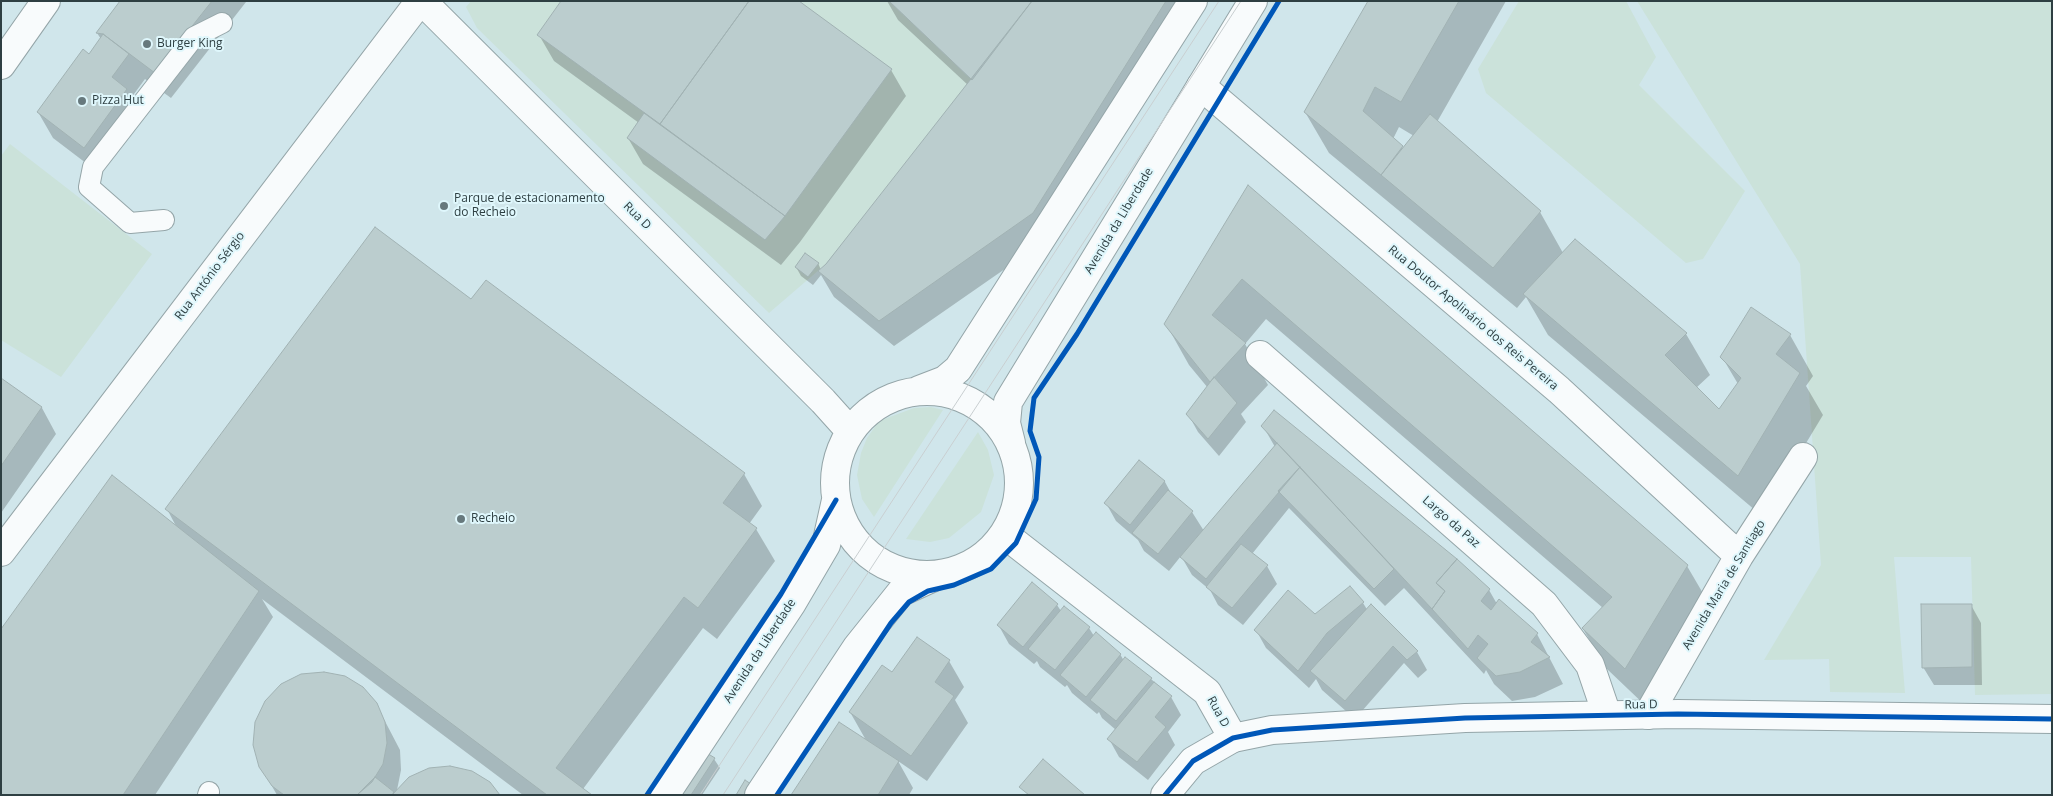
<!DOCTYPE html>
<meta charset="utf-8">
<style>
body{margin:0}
#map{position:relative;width:2053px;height:796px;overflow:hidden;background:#d0e6eb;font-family:"Open Sans",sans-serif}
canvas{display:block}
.frame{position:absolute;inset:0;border:2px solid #2e3f42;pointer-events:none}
</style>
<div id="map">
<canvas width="2053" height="796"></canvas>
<div class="frame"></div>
</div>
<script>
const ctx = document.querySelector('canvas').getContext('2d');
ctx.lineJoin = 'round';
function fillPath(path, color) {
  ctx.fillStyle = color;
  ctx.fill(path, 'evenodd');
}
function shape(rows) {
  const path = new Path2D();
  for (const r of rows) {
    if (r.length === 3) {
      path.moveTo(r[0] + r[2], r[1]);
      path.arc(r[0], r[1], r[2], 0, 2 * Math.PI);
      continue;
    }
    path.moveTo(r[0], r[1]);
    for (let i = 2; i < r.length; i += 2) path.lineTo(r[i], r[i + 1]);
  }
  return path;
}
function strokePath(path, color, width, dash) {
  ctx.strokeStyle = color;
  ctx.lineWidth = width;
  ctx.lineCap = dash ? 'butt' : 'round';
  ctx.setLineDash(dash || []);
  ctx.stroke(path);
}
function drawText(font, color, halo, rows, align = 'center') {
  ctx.font = font + ' "Open Sans",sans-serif';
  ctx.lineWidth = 4;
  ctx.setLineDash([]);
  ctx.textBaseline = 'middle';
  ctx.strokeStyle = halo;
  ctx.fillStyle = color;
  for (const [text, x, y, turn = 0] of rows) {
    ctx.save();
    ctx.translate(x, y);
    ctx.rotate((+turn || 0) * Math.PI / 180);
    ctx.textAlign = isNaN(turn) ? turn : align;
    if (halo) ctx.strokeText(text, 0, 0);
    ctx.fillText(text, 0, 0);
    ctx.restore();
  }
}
fillPath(shape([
 [471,1,889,1,972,80,826,264,769,313,477,28,466,7],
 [1519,1,1626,1,1656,57,1639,85,1745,191,1703,259,1686,263,1486,93,1478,69],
 [1637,1,2052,1,2052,694,1975,695,1971,557,1894,557,1905,693,1830,692,1829,659,1764,660,1821,565,1800,264],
 [10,144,152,254,61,377,1,340,1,156],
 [931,407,943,410,874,517,862,499,857,475,861,453,867,438,879,421,914,408],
 [978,432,988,450,994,475,981,512,949,538,930,542,906,539]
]), '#cbe2da');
fillPath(shape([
 [121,1,246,2,171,98,145,79,131,98,141,115,99,173,53,138,38,112,89,55,101,39,97,33],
 [797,1,891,70,906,96,800,242,781,265,643,164,628,138,639,123,554,61,539,35],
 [887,1,1196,1,1048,239,894,346,834,297,821,275,813,285,801,276,796,267,818,263,821,270,969,86,898,20],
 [1370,1,1506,1,1437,122,1540,212,1563,253,1686,334,1710,375,1696,388,1719,410,1738,384,1722,357,1790,335,1813,376,1806,386,1823,415,1762,516,1548,335,1526,297,1517,308,1329,153,1305,112],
 [1399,127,1414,136,1403,148,1393,139],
 [1248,187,1687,566,1711,607,1649,709,1607,669,1583,629,1603,608,1266,319,1245,344,1268,385,1241,414,1246,422,1219,456,1198,432,1188,414,1208,388,1189,365,1166,324],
 [472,301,744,474,762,506,749,524,756,529,775,561,717,639,703,628,583,789,590,795,523,795,262,599,273,617,155,795,1,795,177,528,167,509],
 [1,379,42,408,56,434,1,513],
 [1263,426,1457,560,1489,590,1497,604,1499,601,1537,634,1563,684,1535,697,1512,701,1494,684,1486,670,1484,674,1404,588,1385,606,1289,508,1252,554,1267,566,1277,584,1243,625,1218,605,1210,590,1192,575,1181,556,1169,571,1144,551,1138,540,1116,521,1106,503,1139,462,1165,482,1172,495,1192,512,1204,531,1275,447],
 [1363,603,1368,611,1417,652,1427,670,1418,678,1404,663,1355,719,1322,690,1316,679,1309,688,1266,648,1256,630],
 [1057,605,1061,611,1089,628,1094,636,1120,654,1124,661,1151,679,1171,697,1181,715,1168,732,1175,745,1148,780,1119,757,1109,739,1116,730,1102,718,1099,712,1097,714,1072,693,1067,685,1065,687,1040,667,1037,661,1034,664,1009,644,999,626],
 [1971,605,1981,623,1982,685,1934,685,1923,667],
 [949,661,964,687,955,700,968,723,927,781,898,761,913,788,909,795,793,795,867,742,850,712,893,674],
 [376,704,400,750,401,770,397,790,498,795,277,795,261,767],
 [705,753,714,759,720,768,702,795,678,795]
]), '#0003');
const building = shape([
 [120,1,212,1,155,73,103,34,96,33,120,1],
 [561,1,749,1,660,124,537,35,561,1],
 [749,1,799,1,892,69,785,216,660,124,749,1],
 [889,1,1032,1,972,80,889,1],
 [1032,1,1166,1,1033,213,879,321,818,271,826,264,1032,1],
 [1368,1,1459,1,1401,102,1375,87,1363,111,1403,146,1381,175,1304,112,1368,1],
 [103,34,129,54,112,77,127,89,84,148,37,112,83,49,89,54,103,34],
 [644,113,785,216,765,240,627,138,644,113],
 [1430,114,1541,211,1493,268,1381,175,1430,114],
 [1248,185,1688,565,1625,669,1582,628,1612,597,1242,279,1212,315,1246,343,1210,382,1164,324,1248,185],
 [375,227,471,299,486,280,745,473,723,503,757,528,698,608,684,597,556,768,592,795,547,795,165,509,375,227],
 [1575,239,1687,333,1665,355,1719,409,1741,378,1720,357,1751,307,1791,334,1776,354,1800,373,1738,476,1523,294,1575,239],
 [805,253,819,263,808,277,795,267,805,253],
 [1214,377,1237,403,1208,439,1186,414,1214,377],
 [1,378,42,407,1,466,1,378],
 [1274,410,1457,559,1436,583,1445,591,1432,609,1261,426,1274,410],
 [1277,443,1300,467,1206,579,1180,557,1277,443],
 [1139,460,1165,481,1130,525,1104,503,1139,460],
 [1300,467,1394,569,1374,589,1278,491,1300,467],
 [112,475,259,591,123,795,1,795,1,629,112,475],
 [1168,490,1193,511,1158,554,1132,533,1168,490],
 [1241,544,1268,565,1232,608,1206,587,1241,544],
 [1457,559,1490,589,1481,601,1491,610,1499,599,1538,633,1531,642,1550,657,1520,672,1496,676,1477,658,1488,644,1478,635,1468,649,1432,609,1445,591,1436,583,1457,559],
 [1032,582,1058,604,1023,647,997,625,1032,582],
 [1350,586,1364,602,1327,633,1298,671,1254,630,1288,590,1315,614,1350,586],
 [1371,604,1418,651,1407,660,1393,646,1345,701,1310,671,1371,604],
 [1921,604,1972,604,1972,667,1922,668,1921,604],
 [1064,606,1090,627,1055,670,1028,649,1064,606],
 [1096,632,1121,654,1086,697,1060,675,1096,632],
 [917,637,950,660,935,682,954,696,911,756,849,712,882,665,892,672,917,637],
 [1125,657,1152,678,1116,721,1090,700,1125,657],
 [324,672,345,676,363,687,377,703,385,722,387,743,383,764,372,782,357,795,284,795,272,786,259,767,253,745,255,722,265,701,281,684,301,674,324,672],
 [1154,682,1172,696,1155,717,1166,727,1137,762,1107,739,1154,682],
 [839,722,899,761,878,795,791,795,839,722],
 [705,752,715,758,691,795,677,795,705,752],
 [1043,759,1085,795,1029,795,1019,787,1043,759],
 [450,766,472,771,490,782,500,795,392,795,409,777,429,768,450,766],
 [375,777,394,792,392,795,357,795,375,777],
 [745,780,754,786,748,795,736,795,745,780]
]);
fillPath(building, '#bbcdce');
strokePath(building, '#a1b2b3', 1);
const lane = shape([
 [164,220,130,223,89,187,93,167,194,37,222,23],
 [208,795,209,792]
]);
const street = shape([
 [1,65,46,1],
 [1201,86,1559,390,1739,556],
 [1260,355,1544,604,1590,665,1607,715],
 [1,552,420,1],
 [1648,715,1739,556,1803,457],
 [1165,795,1193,761,1233,738]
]);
const secondary = shape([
 [422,1,823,401,850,431],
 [919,390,945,380,958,369,1193,1],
 [927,483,92],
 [1011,443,1006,423,1008,402,1253,1],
 [1004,534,1207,692,1233,738,1272,730,1465,718,1678,714,2052,719],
 [665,795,792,603,826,545,836,500],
 [759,795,857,647,901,592,936,576]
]);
strokePath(lane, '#94a5a8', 22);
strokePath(street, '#94a5a8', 30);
strokePath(secondary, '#94a5a8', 30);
strokePath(lane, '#f8fbfc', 20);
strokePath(street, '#f8fbfc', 28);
strokePath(secondary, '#f8fbfc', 28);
strokePath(shape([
 [700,795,1219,1],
 [723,795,1241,1]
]), '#c9cfd1', 1);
strokePath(shape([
 [647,795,781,594,836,500],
 [777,795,891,623,909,602,928,591,954,585,991,569,1016,543,1036,499,1039,457,1030,431,1034,398,1077,334,1279,1],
 [1165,795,1193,761,1233,738,1272,730,1465,718,1678,714,2052,719]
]), '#0057b8', 5);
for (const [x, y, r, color] of [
 [147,44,5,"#67797d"],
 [82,101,5,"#67797d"],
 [444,206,5,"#67797d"],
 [461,519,5,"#67797d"]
]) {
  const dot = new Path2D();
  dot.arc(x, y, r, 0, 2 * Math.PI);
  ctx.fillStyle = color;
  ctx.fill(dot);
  strokePath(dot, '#dff7fc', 2);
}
drawText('12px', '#2e3f42', '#dff7fc', [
 ["Burger King",157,44],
 ["Pizza Hut",92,101],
 ["Parque de estacionamento",454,199],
 ["do Recheio",454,213],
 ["Recheio",471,519]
], 'left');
drawText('12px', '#2e3f42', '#dff7fc', [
 ["Rua D",637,216,45],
 ["Avenida da Liberdade",1119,221,-59],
 ["Rua António Sérgio",210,276,-53],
 ["Rua Doutor Apolinário dos Reis Pereira",1473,318,40],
 ["Largo da Paz",1451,522,41],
 ["Avenida Maria de Santiago",1724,585,-59],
 ["Avenida da Liberdade",760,651,-57],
 ["Rua D",1641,705,-1],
 ["Rua D",1218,712,61]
]);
</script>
